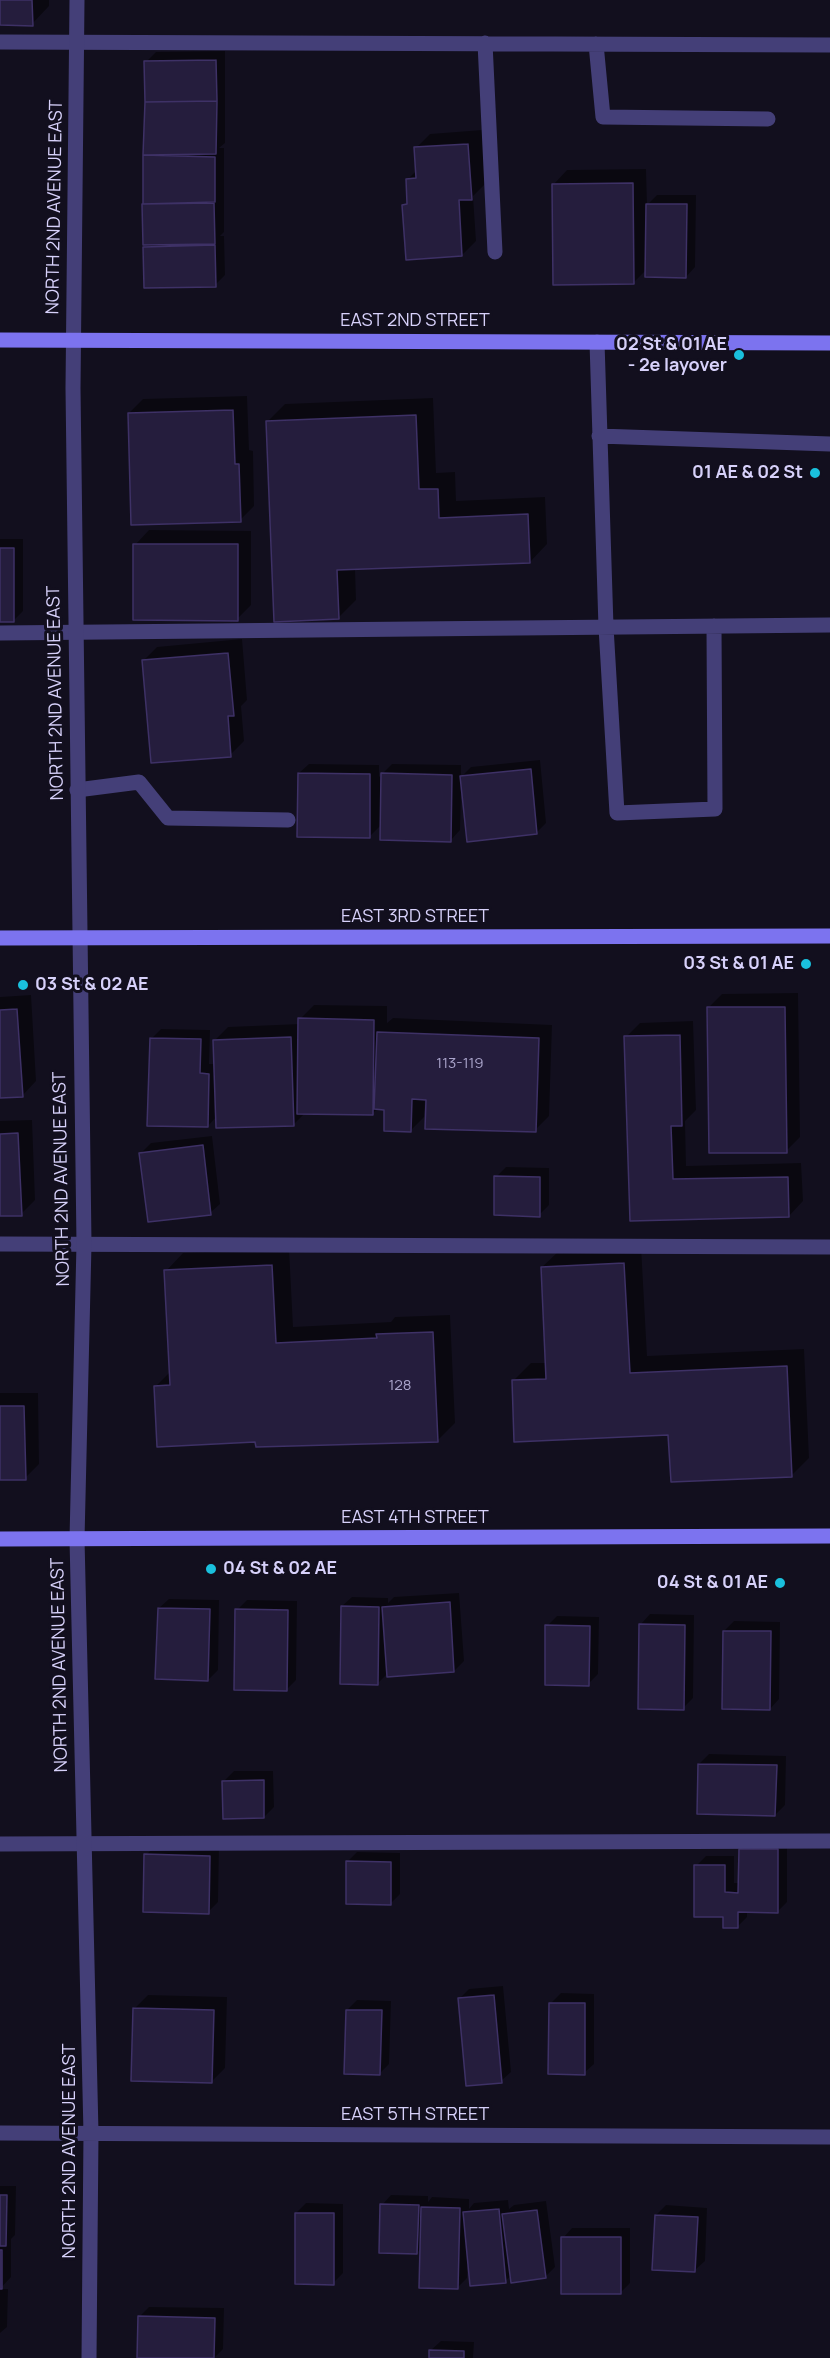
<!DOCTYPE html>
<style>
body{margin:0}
canvas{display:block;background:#120f1e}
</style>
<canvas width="830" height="2358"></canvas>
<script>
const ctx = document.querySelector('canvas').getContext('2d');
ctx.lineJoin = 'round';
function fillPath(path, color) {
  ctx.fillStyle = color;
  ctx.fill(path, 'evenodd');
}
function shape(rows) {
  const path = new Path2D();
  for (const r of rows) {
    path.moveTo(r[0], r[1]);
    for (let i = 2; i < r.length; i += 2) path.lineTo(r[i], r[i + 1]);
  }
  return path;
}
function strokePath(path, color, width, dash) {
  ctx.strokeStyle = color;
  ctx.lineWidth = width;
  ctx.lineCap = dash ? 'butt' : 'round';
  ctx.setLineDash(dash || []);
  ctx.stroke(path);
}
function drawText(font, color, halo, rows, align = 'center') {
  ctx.font = font + ' Manrope,sans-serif';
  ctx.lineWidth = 6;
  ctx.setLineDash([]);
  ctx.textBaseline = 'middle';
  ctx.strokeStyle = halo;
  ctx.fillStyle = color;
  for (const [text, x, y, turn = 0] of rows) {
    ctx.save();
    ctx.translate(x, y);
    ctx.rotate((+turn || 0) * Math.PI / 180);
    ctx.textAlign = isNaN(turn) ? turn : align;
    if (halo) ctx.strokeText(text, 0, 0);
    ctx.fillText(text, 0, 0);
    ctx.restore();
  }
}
fillPath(shape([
 [0,0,49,0,49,6,32,24,0,24],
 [225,51,225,143,219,148,224,148,224,232,220,236,224,236,225,275,215,285,145,247,149,243,143,205,145,203,146,62,156,52],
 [482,130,485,184,473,196,476,241,462,255,404,206,409,201,407,180,417,170,416,148,430,134],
 [646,169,647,205,657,195,696,195,695,267,686,277,647,269,634,282,553,185,567,170],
 [247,396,249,450,253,451,254,506,240,520,129,413,143,399],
 [433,398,436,473,455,472,456,501,545,497,547,544,530,562,355,568,356,600,338,618,268,421,285,404],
 [149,530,251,531,251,605,237,619,135,545],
 [0,539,23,539,23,611,13,621,0,621],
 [242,639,247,700,241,706,244,741,230,755,143,661,157,647],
 [540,760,546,823,536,833,461,793,460,830,451,840,382,824,369,837,299,773,309,764,379,765,379,777,392,764,461,765,461,777,471,767],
 [798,993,800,1137,786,1151,708,1008,722,994],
 [31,995,36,1081,22,1096,0,1097,0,997],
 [314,1005,387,1006,387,1023,393,1018,552,1025,549,1116,535,1130,425,1099,424,1117,410,1131,386,1109,378,1108,372,1114,305,1113,293,1125,217,1116,208,1126,151,1039,161,1029,210,1030,209,1064,215,1064,214,1041,228,1027,300,1024,300,1019],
 [693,1021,696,1110,685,1121,686,1166,801,1163,803,1201,789,1216,631,1219,626,1037,640,1023],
 [32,1120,35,1200,21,1214,0,1215,0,1121],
 [212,1136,220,1204,210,1213,141,1153,151,1143],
 [506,1167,549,1168,549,1205,539,1215,496,1177],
 [641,1246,647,1356,804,1349,809,1458,792,1475,513,1381,531,1363,547,1363,542,1267,560,1250],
 [289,1248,293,1327,391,1322,395,1317,450,1315,455,1423,438,1440,257,1440,156,1386,171,1371,166,1271,183,1253],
 [0,1393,38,1393,39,1464,25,1478,0,1479],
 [459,1593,464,1661,454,1671,388,1673,377,1684,342,1606,352,1597,388,1598,388,1603,394,1597],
 [169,1599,219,1600,218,1670,208,1680,159,1608],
 [247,1600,297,1601,296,1680,286,1690,237,1610],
 [650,1614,694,1615,693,1698,683,1708,641,1624],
 [557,1616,599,1617,598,1674,588,1684,547,1626],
 [734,1621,780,1622,779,1699,770,1709,724,1631],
 [709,1754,786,1756,785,1805,775,1815,699,1764],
 [234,1771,273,1771,274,1807,264,1817,224,1781],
 [750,1839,787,1840,787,1902,777,1912,747,1911,747,1917,737,1927,725,1916,696,1866,706,1856,734,1856,734,1883,740,1883,740,1849],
 [156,1845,219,1846,218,1902,208,1912,146,1855],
 [357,1852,400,1853,400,1894,390,1904,347,1862],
 [503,1986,511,2072,501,2081,459,1999,469,1989],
 [561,1993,594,1994,594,2064,584,2073,551,2003],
 [148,1995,227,1997,225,2068,211,2082,134,2009],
 [357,2000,391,2001,389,2064,379,2074,347,2010],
 [0,2186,16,2186,15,2235,11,2239,11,2277,0,2289],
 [391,2195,428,2196,428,2202,432,2197,469,2199,469,2209,474,2203,508,2200,509,2209,514,2205,546,2201,555,2267,545,2277,512,2275,505,2281,467,2265,467,2278,457,2288,421,2248,417,2253,382,2205],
 [306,2203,343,2204,343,2273,333,2283,296,2213],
 [666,2205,707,2208,705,2261,695,2270,656,2215],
 [572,2228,630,2228,630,2283,620,2293,563,2238],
 [0,2289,8,2289,7,2327,0,2333],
 [149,2307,224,2308,223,2349,214,2358,138,2358,139,2317],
 [441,2341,474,2342,473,2358,430,2358,431,2350]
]), '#0007');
const building = shape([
 [0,0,32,0,33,26,0,25,0,0],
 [216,60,217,101,145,102,144,61,216,60],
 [217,101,216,154,143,155,145,102,217,101],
 [468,144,472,200,459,200,462,256,406,260,402,205,407,204,406,179,416,178,414,147,468,144],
 [143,155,215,157,215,202,143,204,143,155],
 [633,183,634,284,553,285,552,184,633,183],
 [214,203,215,244,143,245,142,204,214,203],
 [646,204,687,204,686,278,645,277,646,204],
 [215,245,216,287,144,288,143,247,215,245],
 [233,410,235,464,239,464,241,522,131,525,128,413,233,410],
 [416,415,419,489,438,489,439,518,528,514,530,563,337,570,339,619,274,622,266,421,416,415],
 [133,544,238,544,238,621,133,620,133,544],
 [0,548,14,548,14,622,0,622,0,548],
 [228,653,234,716,228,716,231,757,151,763,142,660,228,653],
 [531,769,537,834,467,842,460,776,531,769],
 [298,773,370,774,370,838,297,837,298,773],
 [381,773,452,775,451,842,380,840,381,773],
 [707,1007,785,1007,787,1153,709,1153,707,1007],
 [17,1009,23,1097,0,1098,0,1010,17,1009],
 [298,1018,374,1020,373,1115,297,1114,298,1018],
 [377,1032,539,1038,536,1132,425,1129,426,1100,412,1099,411,1132,384,1131,384,1110,374,1109,377,1032],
 [680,1035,682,1126,671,1126,673,1179,788,1177,789,1217,630,1221,624,1036,680,1035],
 [291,1037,294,1126,216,1128,213,1040,291,1037],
 [150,1038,201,1039,200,1073,209,1074,208,1127,147,1126,150,1038],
 [18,1133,22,1216,0,1216,0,1134,18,1133],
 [203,1145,211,1215,148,1222,139,1153,203,1145],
 [494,1176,540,1177,540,1217,494,1215,494,1176],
 [624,1263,630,1373,787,1366,792,1477,671,1482,668,1435,514,1442,512,1380,546,1379,541,1267,624,1263],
 [272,1265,276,1343,377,1338,376,1334,433,1332,438,1442,256,1447,255,1442,157,1447,154,1386,170,1385,164,1270,272,1265],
 [0,1406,24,1406,26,1480,0,1480,0,1406],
 [450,1602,454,1672,387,1677,382,1607,450,1602],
 [341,1606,379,1607,378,1685,340,1684,341,1606],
 [158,1608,210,1609,208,1681,155,1679,158,1608],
 [235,1609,288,1610,287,1691,234,1690,235,1609],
 [639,1624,685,1625,684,1710,638,1709,639,1624],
 [545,1625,590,1626,589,1686,545,1685,545,1625],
 [723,1631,771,1631,770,1710,722,1709,723,1631],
 [698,1764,777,1765,775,1816,697,1814,698,1764],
 [264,1780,264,1818,223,1819,222,1781,264,1780],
 [739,1849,778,1849,778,1913,738,1912,738,1928,723,1928,723,1917,694,1917,694,1865,725,1865,725,1892,738,1893,739,1849],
 [144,1854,210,1856,209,1914,143,1912,144,1854],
 [346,1861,391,1862,391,1905,346,1904,346,1861],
 [494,1995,502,2083,466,2086,458,1998,494,1995],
 [549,2003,585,2003,585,2075,548,2074,549,2003],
 [133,2008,214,2010,212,2083,131,2081,133,2008],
 [346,2010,382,2010,380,2075,344,2074,346,2010],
 [0,2195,7,2195,6,2246,0,2246,0,2195],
 [380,2204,419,2205,417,2254,379,2253,380,2204],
 [421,2207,460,2208,458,2289,419,2288,421,2207],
 [499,2209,506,2283,470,2286,463,2212,499,2209],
 [537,2210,546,2278,511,2283,502,2214,537,2210],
 [295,2213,334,2213,334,2285,295,2284,295,2213],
 [655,2215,698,2217,695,2272,652,2270,655,2215],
 [561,2237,621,2237,621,2294,561,2294,561,2237],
 [0,2250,2,2250,2,2289,0,2289,0,2250],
 [138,2316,215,2318,214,2358,137,2358,138,2316],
 [429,2350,464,2351,464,2358,429,2358,429,2350]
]);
fillPath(building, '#251d3d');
strokePath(building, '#3e3166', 1.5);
strokePath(shape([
 [0,42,830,45],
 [485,43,495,252],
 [596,44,603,117,768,119],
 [597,342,606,627,617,813,715,809,714,626],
 [599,436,830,444],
 [0,633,830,625],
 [77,790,139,782,168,818,288,820],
 [0,1244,830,1247],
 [0,1844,830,1841]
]), '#443f78', 15);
strokePath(shape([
 [77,0,73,388,84,1244,77,1539,91,2133,89,2358],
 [0,2133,830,2137]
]), '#443f78', 15);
strokePath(shape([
 [0,340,830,343],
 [0,938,830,936],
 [0,1539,830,1536]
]), '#7c73ef', 15);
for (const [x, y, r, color] of [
 [739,355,6,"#1ac0dd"],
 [815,473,6,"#1ac0dd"],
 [806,964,6,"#1ac0dd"],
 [23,985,6,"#1ac0dd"],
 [211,1569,6,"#1ac0dd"],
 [780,1583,6,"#1ac0dd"]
]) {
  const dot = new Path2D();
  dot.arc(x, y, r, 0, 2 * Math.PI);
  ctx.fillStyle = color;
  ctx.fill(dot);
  strokePath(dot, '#120f1e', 2);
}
drawText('15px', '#aaa4cb', null, [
 ["113-119",460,1064],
 ["128",400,1386]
]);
drawText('18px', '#d7d1fa', '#120f1e', [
 ["NORTH 2ND AVENUE EAST",55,207,-89],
 ["EAST 2ND STREET",415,321],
 ["NORTH 2ND AVENUE EAST",56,693,-91],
 ["EAST 3RD STREET",415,917],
 ["NORTH 2ND AVENUE EAST",62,1179,-91],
 ["EAST 4TH STREET",415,1518],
 ["NORTH 2ND AVENUE EAST",60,1665,-91],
 ["EAST 5TH STREET",415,2115],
 ["NORTH 2ND AVENUE EAST",70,2151,-90]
]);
drawText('bold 18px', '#d7d1fa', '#120f1e', [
 ["02 St & 01 AE",727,345],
 ["- 2e layover",727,366],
 ["01 AE & 02 St",803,473],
 ["03 St & 01 AE",794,964],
 ["03 St & 02 AE",35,985,"left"],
 ["04 St & 02 AE",223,1569,"left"],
 ["04 St & 01 AE",768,1583]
], 'right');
</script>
